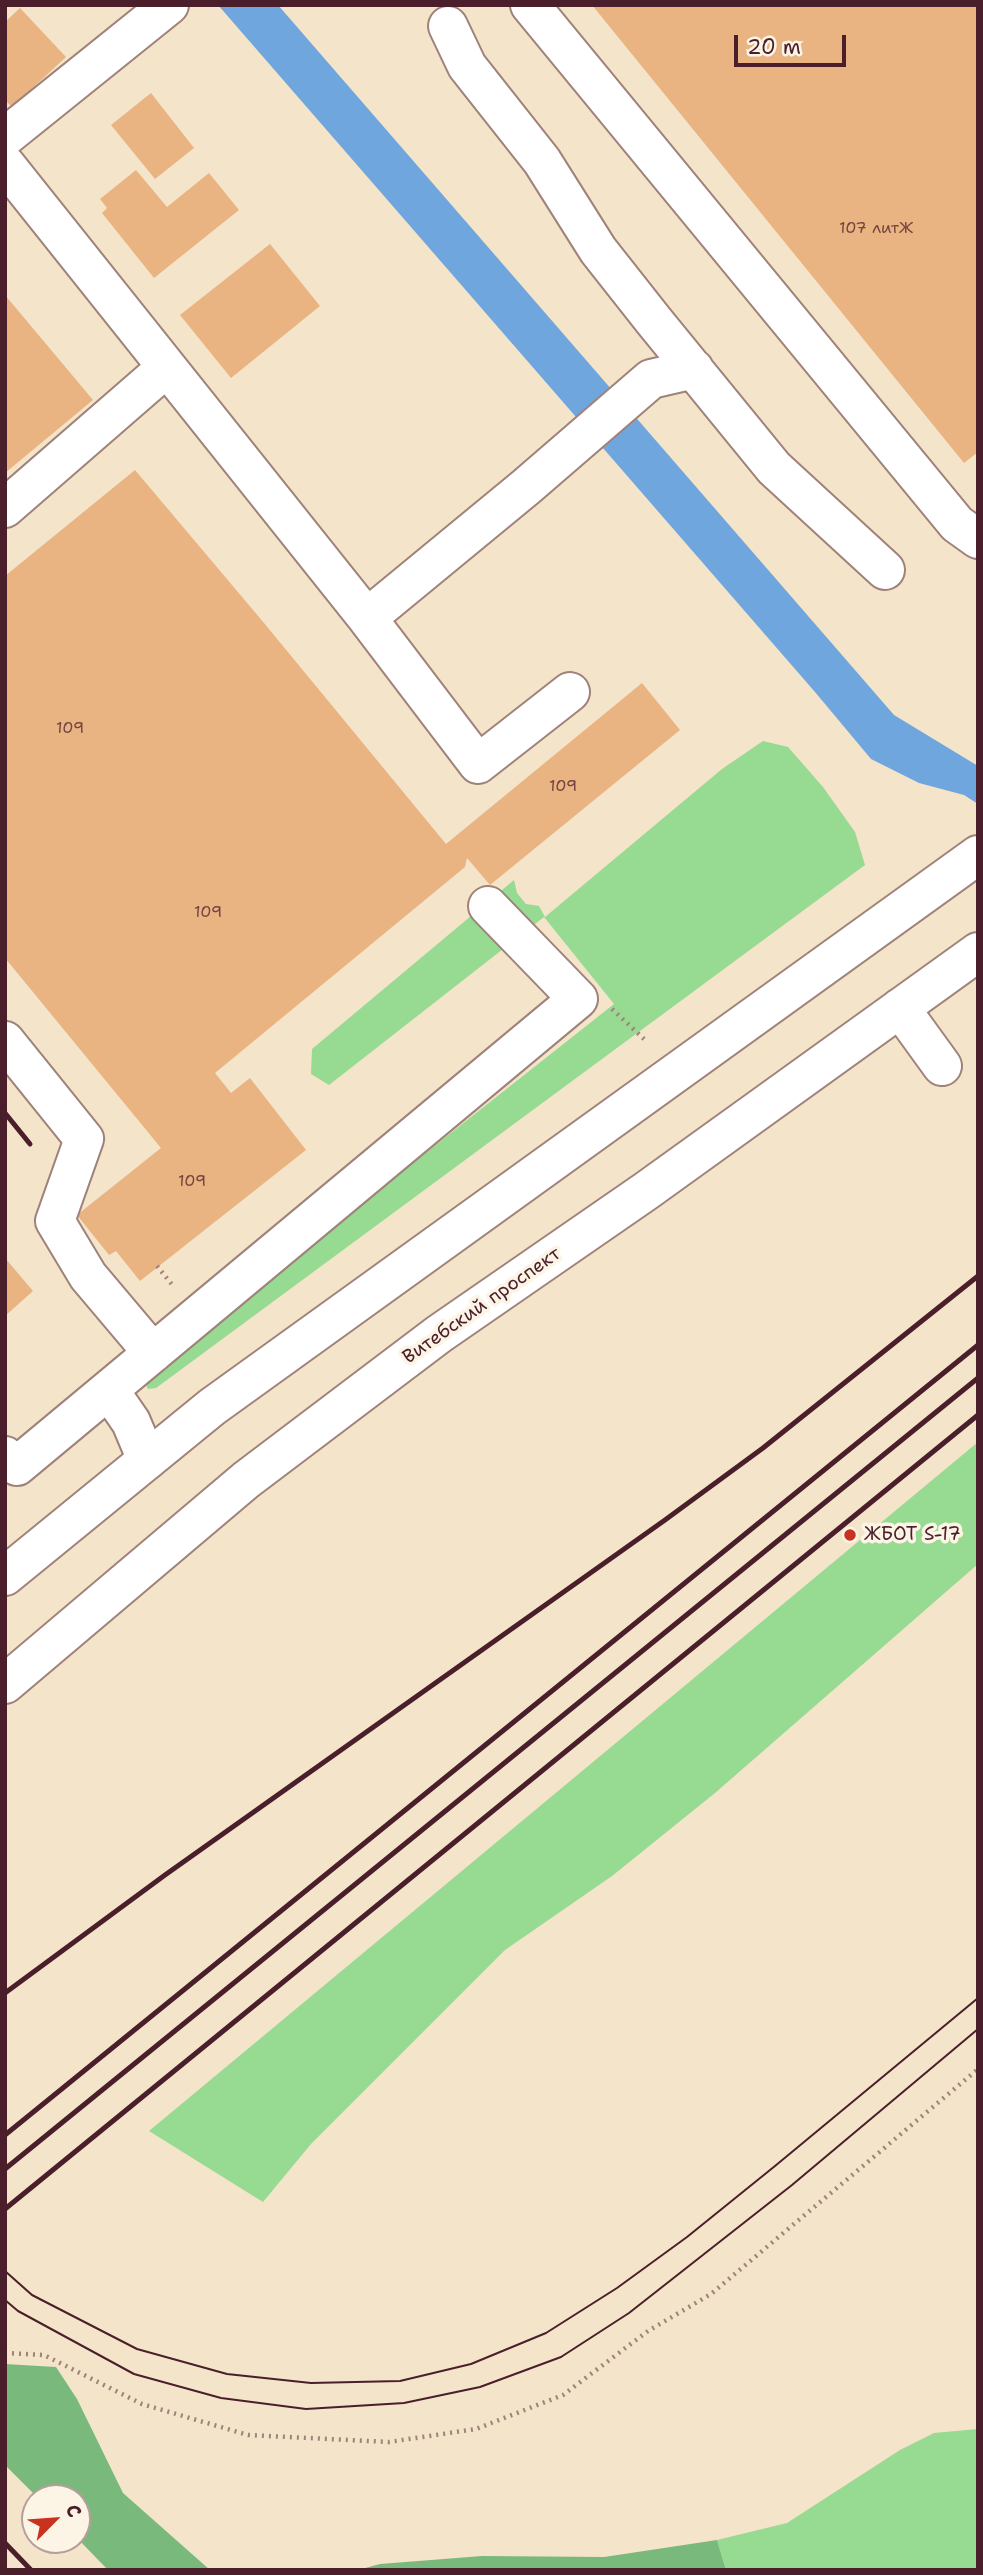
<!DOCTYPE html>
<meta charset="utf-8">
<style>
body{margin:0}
#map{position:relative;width:983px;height:2575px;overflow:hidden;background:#f4e4c9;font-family:"Shantell Sans",sans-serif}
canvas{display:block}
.frame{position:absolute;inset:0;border:7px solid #4a1f2b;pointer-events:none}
.north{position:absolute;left:21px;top:2484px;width:70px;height:70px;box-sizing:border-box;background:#fcf5e5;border:2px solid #b59f9b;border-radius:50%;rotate:65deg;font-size:19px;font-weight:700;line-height:28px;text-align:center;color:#4a1f2b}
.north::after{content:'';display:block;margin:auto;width:24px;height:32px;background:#c8321e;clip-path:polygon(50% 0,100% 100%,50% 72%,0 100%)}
.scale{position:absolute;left:734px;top:35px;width:112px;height:32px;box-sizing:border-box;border:4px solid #4a1f2b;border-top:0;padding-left:9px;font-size:21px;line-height:24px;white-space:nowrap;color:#4a1f2b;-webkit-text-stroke:5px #fcf5e5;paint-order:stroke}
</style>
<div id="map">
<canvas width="983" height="2575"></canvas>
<div class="frame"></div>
<div class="north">С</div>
<div class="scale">20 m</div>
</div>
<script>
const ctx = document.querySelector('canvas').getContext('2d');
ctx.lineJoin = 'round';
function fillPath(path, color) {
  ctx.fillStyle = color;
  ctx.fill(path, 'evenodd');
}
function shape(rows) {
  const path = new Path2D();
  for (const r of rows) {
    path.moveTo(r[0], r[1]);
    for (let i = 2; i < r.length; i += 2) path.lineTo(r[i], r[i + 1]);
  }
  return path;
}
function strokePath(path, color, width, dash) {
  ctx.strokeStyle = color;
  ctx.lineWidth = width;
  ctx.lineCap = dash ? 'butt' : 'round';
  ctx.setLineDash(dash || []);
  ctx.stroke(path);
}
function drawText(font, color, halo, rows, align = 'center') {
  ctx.font = font + ' "Shantell Sans",sans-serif';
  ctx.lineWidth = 7;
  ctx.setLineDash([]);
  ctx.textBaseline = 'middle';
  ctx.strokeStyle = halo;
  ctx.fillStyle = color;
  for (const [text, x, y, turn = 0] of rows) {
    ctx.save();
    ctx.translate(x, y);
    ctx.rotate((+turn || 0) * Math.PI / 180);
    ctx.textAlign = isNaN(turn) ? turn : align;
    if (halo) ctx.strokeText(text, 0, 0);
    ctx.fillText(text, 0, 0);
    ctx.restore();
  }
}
fillPath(shape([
 [763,741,788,747,823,787,855,832,865,865,156,1388,148,1389,142,1377,614,1004,544,917,329,1085,311,1074,312,1049,514,880,517,893,526,904,539,906,545,917,722,769],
 [978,1442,978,1564,715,1793,612,1876,505,1950,311,2144,263,2202,149,2131],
 [978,2429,978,2570,726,2570,717,2540,787,2523,900,2450,934,2433]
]), '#97da92');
fillPath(shape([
 [5,2364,56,2367,77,2399,123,2493,210,2570,108,2570,77,2538,77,2498,38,2498,5,2465],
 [717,2540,726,2570,358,2570,380,2564,482,2556,604,2557]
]), '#79ba7c');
fillPath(shape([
 [218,5,278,5,894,715,978,766,978,804,964,795,919,783,871,759,815,692]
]), '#6fa6dd');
fillPath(shape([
 [592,5,978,5,978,452,964,463],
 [20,8,66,57,12,107,5,100,5,22],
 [151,93,194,148,155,179,111,125],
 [136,170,167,207,209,173,239,210,154,278,102,213,107,208,100,199],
 [270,244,320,306,231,378,180,315],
 [5,295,93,400,5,473],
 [135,470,264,623,446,844,642,683,680,730,490,885,467,858,465,867,215,1073,231,1093,250,1078,306,1150,140,1281,116,1251,109,1255,77,1215,161,1148,5,958,5,576],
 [5,1258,33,1291,5,1316]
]), '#e9b382');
const minor = shape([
 [530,5,957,524,978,539],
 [448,26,467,66,542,161,598,250,654,321,774,468,885,570],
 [5,137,169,5],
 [5,164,367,618,478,764,570,692],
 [5,508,166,368],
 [367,618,526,487,651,379,694,369],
 [900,1008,942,1066],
 [5,1041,84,1139,55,1221,88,1276,153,1353],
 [109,1390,131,1422,147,1460],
 [5,1456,17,1466,578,999,488,906]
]);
const major = shape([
 [5,1576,212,1407,978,855],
 [5,1684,246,1480,439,1334,646,1191,978,952]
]);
strokePath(minor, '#9f827a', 42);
strokePath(major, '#9f827a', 42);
strokePath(shape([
 [612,1009,644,1039],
 [157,1266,174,1287],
 [5,2353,44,2355,142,2404,248,2435,389,2442,476,2429,563,2395,648,2331,711,2294,978,2069]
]), '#9f827a', 4.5, [2, 5]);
strokePath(minor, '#fff', 38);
strokePath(major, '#fff', 38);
strokePath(shape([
 [5,2271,32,2295,137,2349,227,2374,311,2383,400,2381,471,2364,546,2333,617,2288,687,2237,775,2166,978,1998],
 [5,2300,18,2311,134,2374,221,2398,306,2409,404,2403,480,2387,561,2357,629,2313,792,2185,978,2029]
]), '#4a1f2b', 2);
strokePath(shape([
 [5,1113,30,1144],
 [5,1993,165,1875,665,1520,763,1448,978,1276],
 [5,2135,978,1345],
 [5,2169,978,1378],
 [5,2209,978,1415],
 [5,2543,31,2570]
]), '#4a1f2b', 5);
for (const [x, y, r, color] of [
 [850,1535,7,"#c8321e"]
]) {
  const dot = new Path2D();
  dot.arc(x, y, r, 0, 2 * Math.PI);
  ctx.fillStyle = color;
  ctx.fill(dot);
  strokePath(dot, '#fcf5e5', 2.5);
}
drawText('16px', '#724441', null, [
 ["107 литЖ",876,229],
 ["109",70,729],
 ["109",563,787],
 ["109",208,913],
 ["109",192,1182]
]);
drawText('19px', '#4a1f2b', '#fcf5e5', [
 ["Витебский проспект",482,1306,-35]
]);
drawText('19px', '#4a1f2b', '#fcf5e5', [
 ["ЖБОТ S-17",864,1535]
], 'left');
</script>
